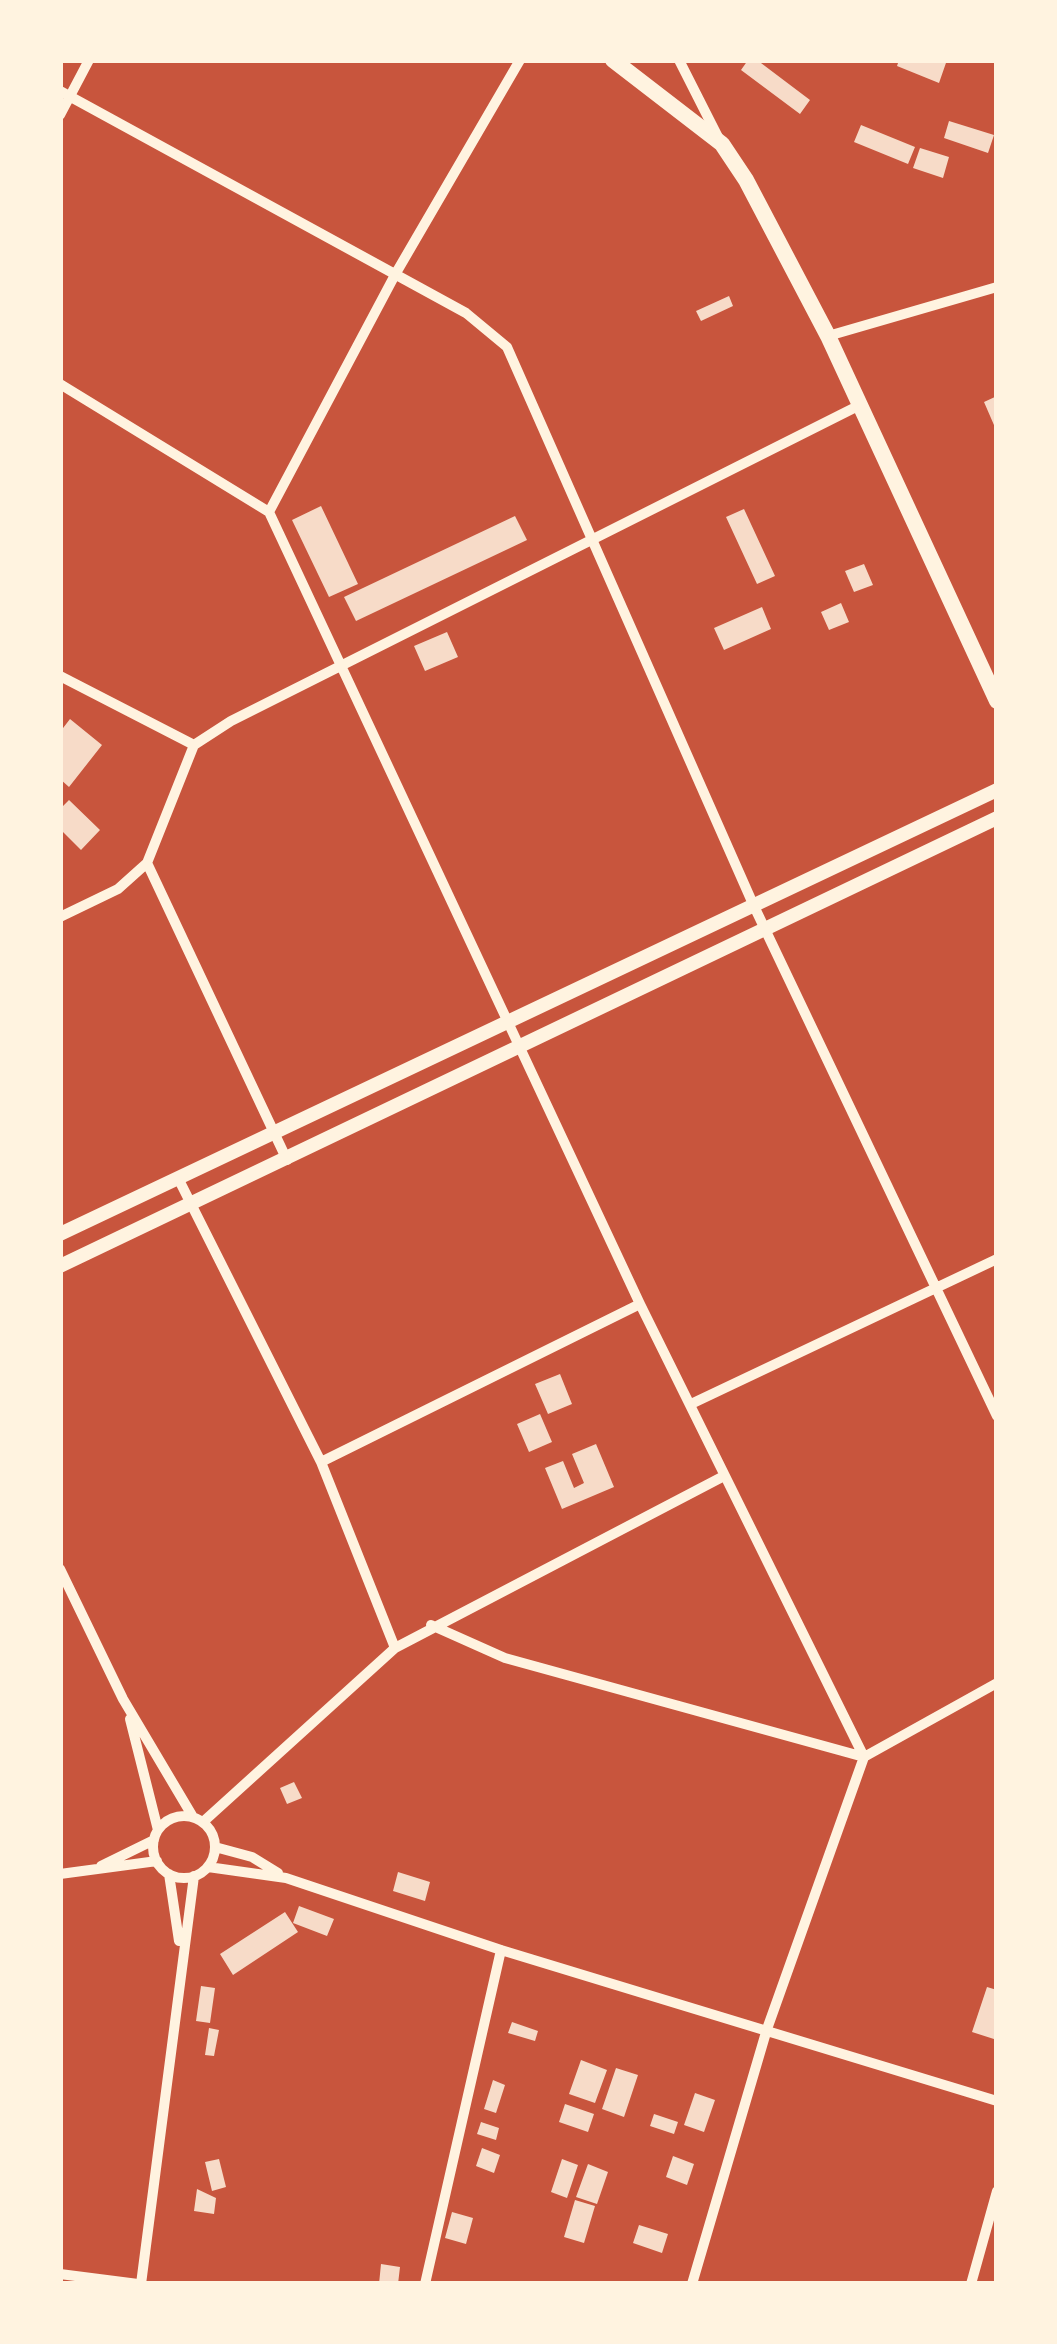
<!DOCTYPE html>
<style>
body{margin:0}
#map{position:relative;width:1057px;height:2344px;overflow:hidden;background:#c8553d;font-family:"Crimson Pro",serif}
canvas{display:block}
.frame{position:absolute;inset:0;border:63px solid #fff3e0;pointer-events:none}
</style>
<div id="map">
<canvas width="1057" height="2344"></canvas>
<div class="frame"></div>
</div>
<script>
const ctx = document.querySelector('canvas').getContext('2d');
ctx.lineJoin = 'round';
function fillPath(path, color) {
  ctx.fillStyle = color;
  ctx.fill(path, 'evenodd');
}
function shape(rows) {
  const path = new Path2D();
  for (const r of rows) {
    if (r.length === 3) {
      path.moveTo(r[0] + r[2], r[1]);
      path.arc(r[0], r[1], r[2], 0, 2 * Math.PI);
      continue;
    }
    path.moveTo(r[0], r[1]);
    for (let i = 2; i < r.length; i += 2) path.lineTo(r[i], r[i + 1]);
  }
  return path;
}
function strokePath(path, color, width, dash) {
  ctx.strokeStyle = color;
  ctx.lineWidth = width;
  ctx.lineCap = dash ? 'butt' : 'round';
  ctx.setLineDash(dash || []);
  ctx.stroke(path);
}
fillPath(shape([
 [748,60,757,60,810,100,800,114,741,70],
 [899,60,947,60,939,83,897,66],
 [949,121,994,135,988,153,944,138],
 [861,125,915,147,908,164,854,142],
 [920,148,949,157,943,178,913,168],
 [729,296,733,306,701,321,696,311],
 [997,396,997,432,984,402],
 [321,506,358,584,329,597,292,520],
 [744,509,775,576,757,584,726,517],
 [515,516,527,540,356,621,344,597],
 [864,564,873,585,854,592,845,571],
 [841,603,849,622,829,630,821,612],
 [762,607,771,629,724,650,714,628],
 [447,632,458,657,425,671,414,646],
 [70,719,102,745,69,787,60,779,60,732],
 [69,800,100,830,81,850,60,829,60,809],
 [560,1374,572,1404,548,1414,535,1384],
 [540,1414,552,1442,529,1452,517,1424],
 [596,1444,614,1487,562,1509,545,1468,563,1461,574,1488,584,1483,572,1454],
 [294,1782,302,1798,287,1804,280,1788],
 [398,1872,430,1882,425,1901,393,1891],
 [299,1906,334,1919,327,1936,293,1923],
 [285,1912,298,1932,233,1975,220,1954],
 [201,1986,215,1988,210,2023,196,2021],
 [987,1987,997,1990,997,2040,972,2032],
 [512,2022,538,2031,535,2041,508,2033],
 [209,2028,219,2030,214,2056,205,2055],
 [581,2060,607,2070,595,2103,569,2094],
 [616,2068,638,2075,624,2117,602,2109],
 [493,2080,505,2085,496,2113,484,2109],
 [695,2093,715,2100,704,2132,684,2125],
 [565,2104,594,2114,588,2132,559,2122],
 [654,2114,678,2122,674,2134,650,2126],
 [481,2122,499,2128,496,2140,477,2134],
 [482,2148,500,2155,494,2173,476,2166],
 [673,2156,694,2164,687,2185,666,2177],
 [219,2159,226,2187,212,2191,205,2162],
 [562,2159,578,2165,567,2198,551,2192],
 [588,2164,608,2172,597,2204,576,2197],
 [197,2189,216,2198,214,2214,194,2211],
 [575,2200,595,2206,584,2243,564,2237],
 [452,2212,473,2218,466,2244,445,2238],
 [639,2225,668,2234,662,2253,633,2243],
 [381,2264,400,2267,398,2284,379,2284]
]), '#f7dbc8');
strokePath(shape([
 [679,60,718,137],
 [60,91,466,313,507,347,753,904,997,1416],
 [60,115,89,60],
 [828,336,997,287],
 [60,384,269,512,640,1304,864,1757],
 [269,512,396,273,520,60],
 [60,676,194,745],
 [147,863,287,1160],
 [60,917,118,889,147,863,194,745,231,721,858,406],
 [178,1178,321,1462,395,1648],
 [691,1404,997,1259],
 [321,1462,640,1304],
 [60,1569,123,1699,193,1817],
 [431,1625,505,1658,864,1757],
 [130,1719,158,1830],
 [184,1847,31],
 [203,1822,395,1648,724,1476],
 [215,1847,252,1857,278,1873],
 [101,1866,154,1840],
 [208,1867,286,1878,501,1950,997,2101],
 [60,1874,157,1861],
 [169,1874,179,1941],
 [60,2274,138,2284],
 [141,2284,194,1876],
 [425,2284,501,1950],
 [692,2284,767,2029,864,1757,997,1683],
 [971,2284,997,2191]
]), '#fff3e0', 10);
strokePath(shape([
 [60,1234,997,790],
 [60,1266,997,818]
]), '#fff3e0', 14);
strokePath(shape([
 [613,60,722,144,746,180,828,336,997,701]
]), '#fff3e0', 16);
</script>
